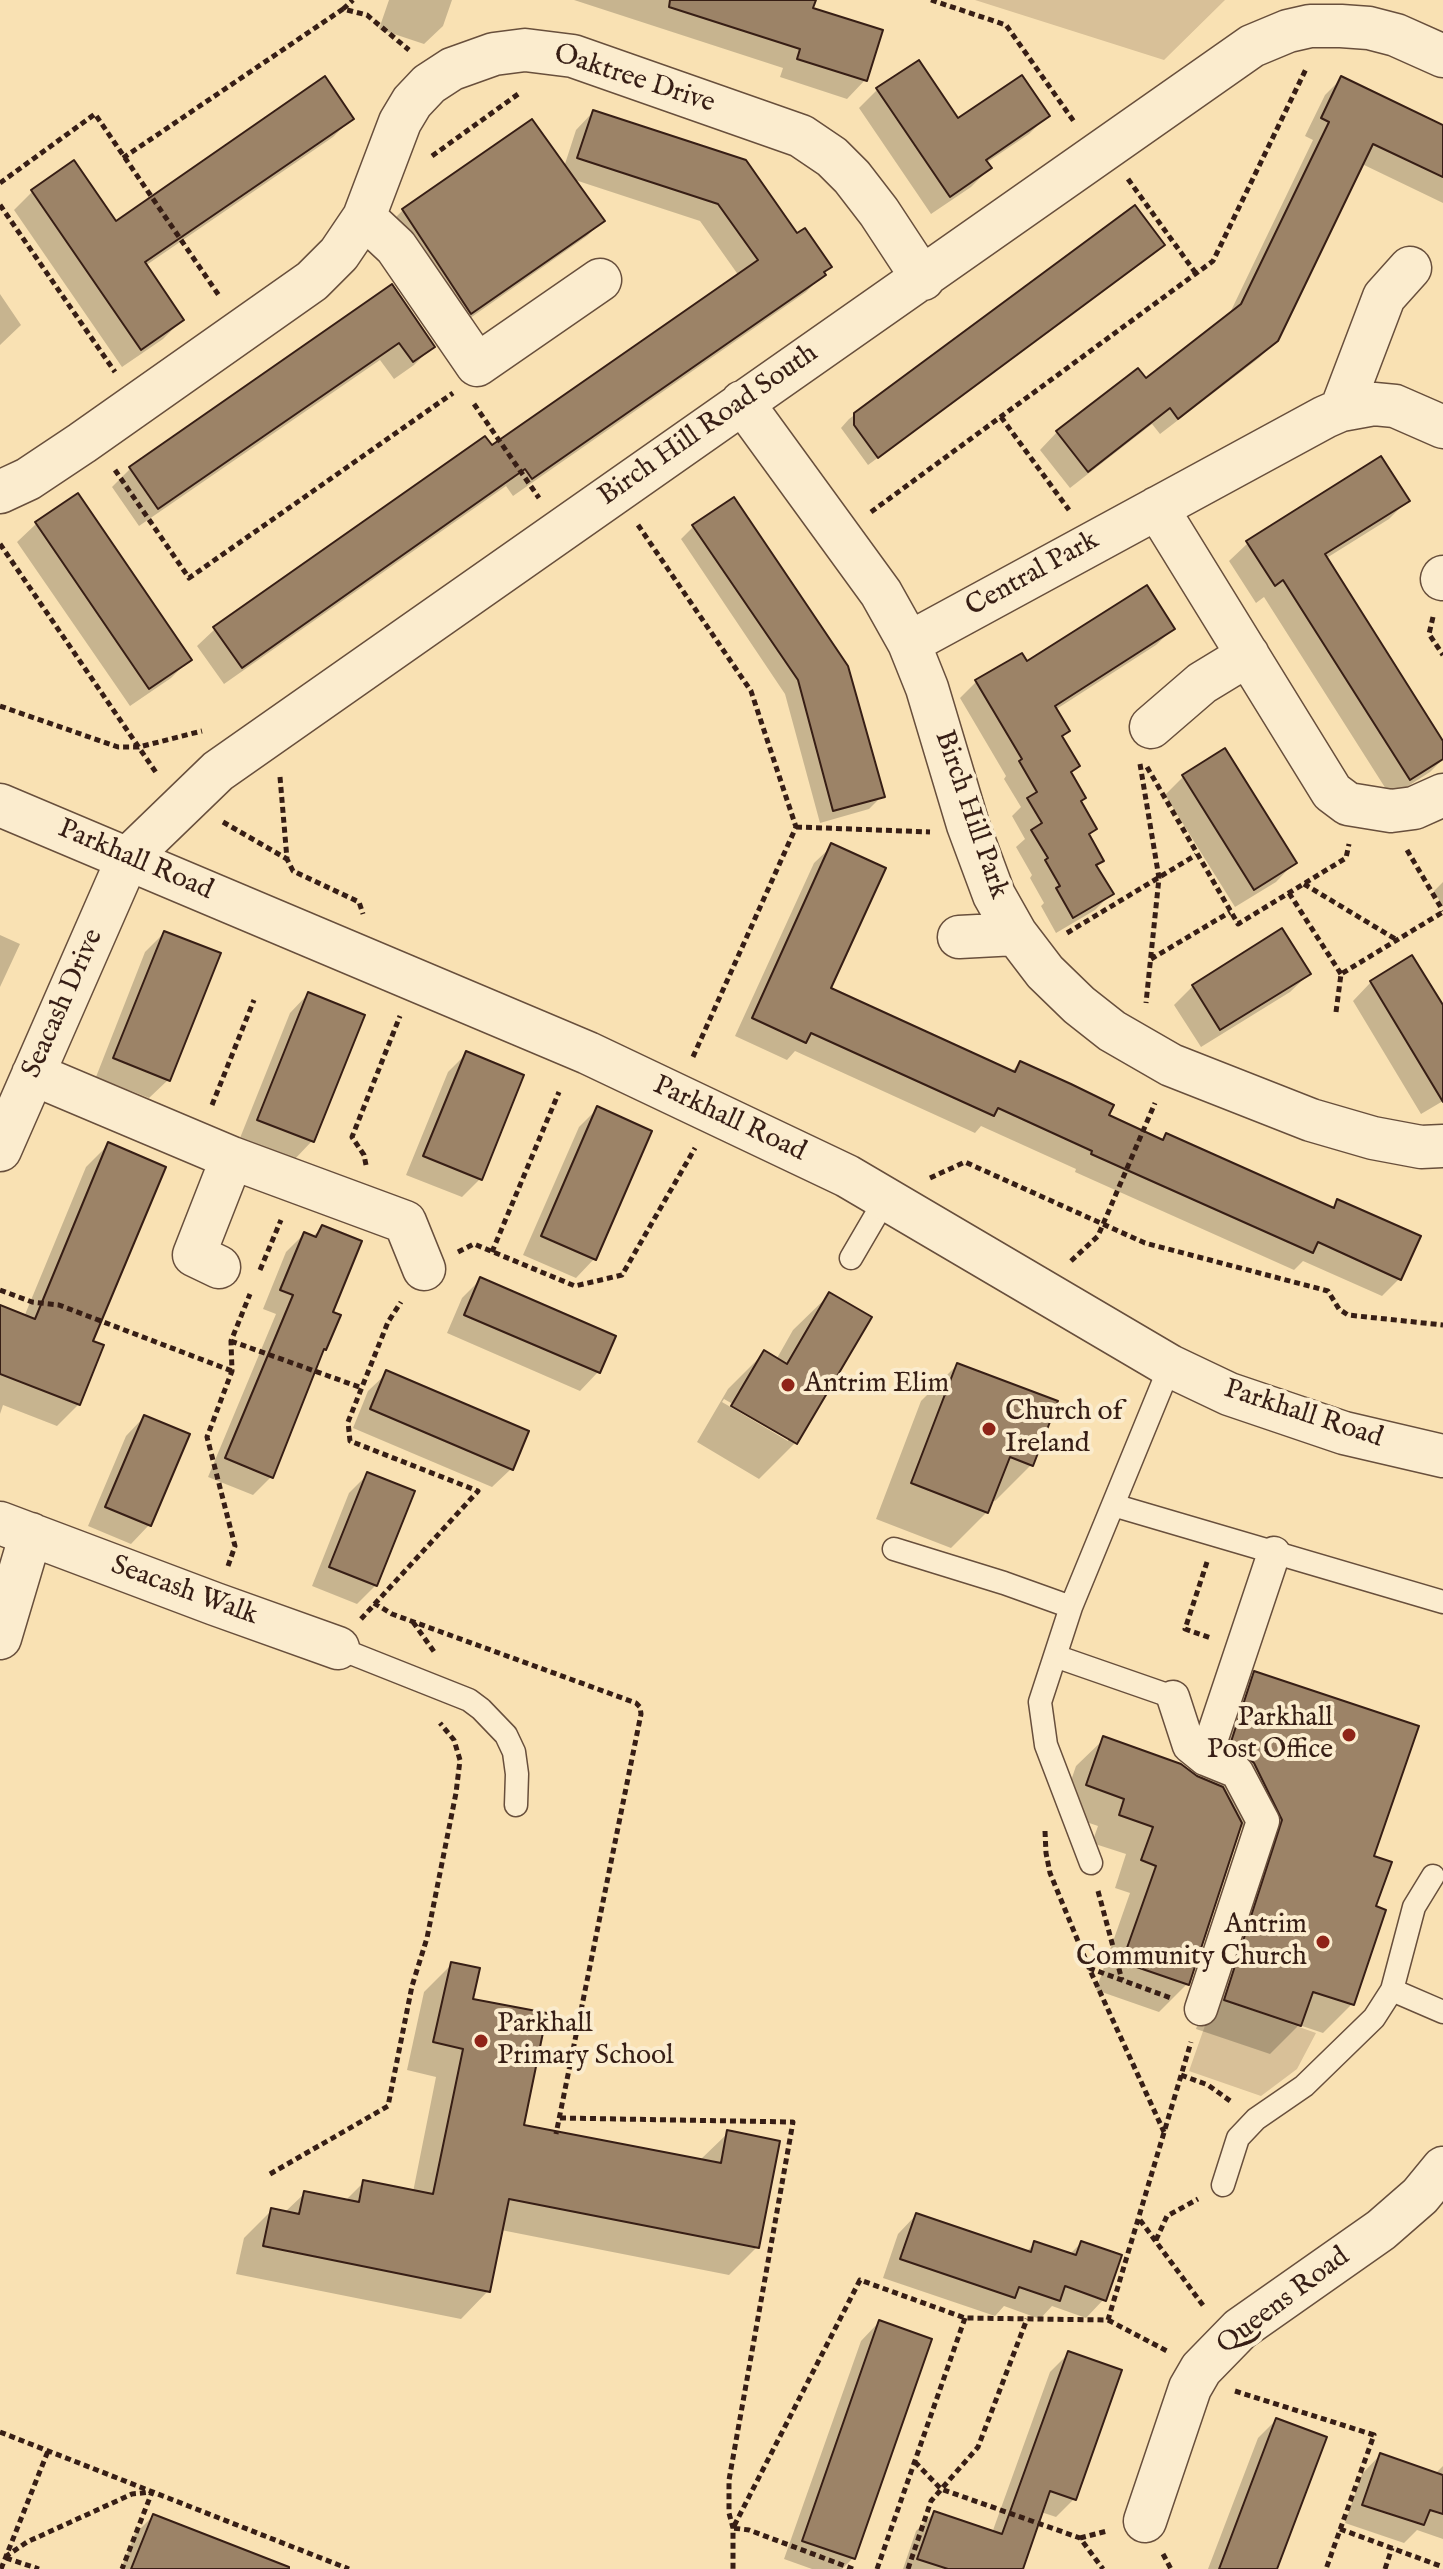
<!DOCTYPE html>
<style>
body{margin:0}
canvas{display:block;background:#f9e1b3}
</style>
<canvas width="1443" height="2569"></canvas>
<script>
const ctx = document.querySelector('canvas').getContext('2d');
ctx.lineJoin = 'round';
function fillPath(path, color) {
  ctx.fillStyle = color;
  ctx.fill(path, 'evenodd');
}
function shape(rows) {
  const path = new Path2D();
  for (const r of rows) {
    path.moveTo(r[0], r[1]);
    for (let i = 2; i < r.length; i += 2) path.lineTo(r[i], r[i + 1]);
  }
  return path;
}
function strokePath(path, color, width, dash) {
  ctx.strokeStyle = color;
  ctx.lineWidth = width;
  ctx.lineCap = dash ? 'butt' : 'round';
  ctx.setLineDash(dash || []);
  ctx.stroke(path);
}
function drawText(font, color, halo, rows, align = 'center') {
  ctx.font = font + ' "IM FELL English",serif';
  ctx.lineWidth = 8;
  ctx.setLineDash([]);
  ctx.textBaseline = 'middle';
  ctx.strokeStyle = halo;
  ctx.fillStyle = color;
  for (const [text, x, y, turn = 0] of rows) {
    ctx.save();
    ctx.translate(x, y);
    ctx.rotate((+turn || 0) * Math.PI / 180);
    ctx.textAlign = isNaN(turn) ? turn : align;
    if (halo) ctx.strokeText(text, 0, 0);
    ctx.fillText(text, 0, 0);
    ctx.restore();
  }
}
fillPath(shape([
 [975,0,1225,0,1164,60],
 [1215,1997,1316,2033,1297,2069,1261,2096,1189,2071]
]), '#d8c098');
fillPath(shape([
 [389,0,452,0,443,26,424,44,379,29],
 [574,0,813,0,810,10,865,80,847,99,780,77,783,68],
 [1342,78,1443,127,1443,203,1362,164,1277,340,1259,358,1160,434,1152,424,1070,488,1040,450,1057,432,1146,380,1228,317,1313,140,1305,136,1325,95],
 [878,89,957,121,1047,116,1029,134,986,163,990,168,971,187,931,214,859,108],
 [593,112,823,275,806,292,513,496,506,486,224,684,197,646,215,629,491,448,739,276,700,221,572,179,602,221,587,236,456,328,388,225,403,210,564,167,576,130],
 [352,118,333,137,145,266,182,320,163,339,122,367,14,210,32,192,116,223],
 [1135,208,1162,245,1154,254,868,465,841,428,849,419],
 [392,287,433,346,414,365,394,379,380,360,139,526,112,487,130,469],
 [0,294,21,325,0,345],
 [77,496,189,660,171,678,130,706,17,542,36,524],
 [1407,501,1389,519,1325,559,1443,745,1443,759,1430,772,1391,797,1264,597,1256,603,1229,561,1248,543],
 [694,526,882,796,869,809,820,823,785,694,681,539],
 [1173,629,1156,645,1055,710,1061,737,1078,766,1070,774,1079,802,1095,829,1087,836,1101,860,1095,867,1111,894,1095,910,1056,933,1041,906,1044,903,1030,878,1032,875,1016,847,1025,839,1012,816,1021,807,1004,779,1006,776,960,698,977,681,1027,664],
 [1183,777,1294,863,1276,882,1235,907,1165,795],
 [832,846,828,989,1011,1072,1020,1063,1106,1116,1161,1142,1167,1136,1331,1208,1338,1201,1399,1279,1382,1296,1303,1261,1294,1270,1075,1172,1076,1169,981,1126,975,1133,795,1051,787,1060,735,1036,814,863],
 [1443,882,1443,907,1434,891],
 [164,933,168,1080,149,1098,96,1077,145,952],
 [0,935,20,944,0,987],
 [1309,974,1290,992,1201,1047,1174,1005,1193,986],
 [1371,982,1443,1009,1443,1101,1421,1114,1353,1001],
 [308,994,312,1141,294,1160,240,1138,290,1013],
 [466,1054,480,1179,462,1197,406,1175,448,1072],
 [597,1109,649,1132,594,1259,576,1278,523,1255,579,1127],
 [108,1145,91,1342,79,1404,57,1426,3,1405,0,1414,0,1307,24,1317,86,1167],
 [322,1228,331,1313,325,1349,320,1353,271,1477,253,1495,208,1477,276,1314,263,1309,286,1252,304,1234,312,1237],
 [480,1280,598,1372,580,1391,447,1333,462,1298],
 [829,1295,795,1443,759,1479,697,1442,728,1389,764,1353,776,1360,793,1330],
 [724,1399,788,1436,788,1441,722,1402],
 [957,1365,1031,1465,995,1501,991,1500,987,1512,951,1548,876,1519,921,1401],
 [387,1373,511,1469,492,1487,353,1428,368,1391],
 [144,1417,149,1525,131,1544,88,1526,126,1436],
 [368,1474,376,1585,357,1604,312,1586,349,1493],
 [1255,1673,1372,1858,1374,1907,1352,2004,1323,2033,1299,2025,1270,2054,1196,2029,1254,1850,1240,1823,1187,1984,1159,2012,1096,1990,1130,1893,1115,1888,1126,1854,1092,1843,1098,1826,1060,1813,1076,1766,1104,1739,1200,1780,1226,1702],
 [452,1964,522,2126,699,2161,728,2133,757,2247,729,2275,501,2230,488,2291,461,2319,236,2274,244,2238,271,2211,284,2213,305,2193,345,2201,364,2182,413,2192,436,2077,407,2070,424,1992],
 [916,2215,1026,2252,1035,2243,1069,2255,1081,2243,1104,2299,1086,2318,1052,2306,1040,2319,1004,2306,995,2316,883,2278,898,2234],
 [879,2322,926,2350,853,2558,842,2569,812,2569,784,2559,861,2341],
 [1068,2354,1074,2499,1056,2517,1041,2512,1021,2569,903,2569,916,2531,934,2513,992,2533,1050,2372],
 [1276,2420,1275,2569,1208,2569,1258,2438],
 [1380,2455,1435,2474,1443,2466,1443,2539,1417,2530,1404,2543,1345,2523,1362,2474],
 [153,2516,288,2569,121,2569,135,2534]
]), '#0003');
const building = shape([
 [670,0,816,0,813,8,883,30,867,81,797,59,800,49,669,7,670,0],
 [919,60,958,118,1022,75,1050,116,986,160,992,168,950,197,876,88,919,60],
 [325,76,354,119,145,262,184,320,141,350,31,190,74,160,116,221,325,76],
 [1341,76,1443,125,1443,177,1373,144,1278,341,1178,419,1170,408,1088,472,1056,431,1138,368,1146,378,1241,304,1329,122,1321,118,1341,76],
 [593,110,746,160,797,233,805,228,832,267,824,272,826,275,532,479,525,469,242,668,213,627,485,436,492,445,758,260,718,204,577,158,593,110],
 [532,119,605,221,471,314,402,209,532,119],
 [1135,205,1165,245,878,458,854,425,854,413,1135,205],
 [392,284,435,347,413,362,399,343,158,509,129,467,392,284],
 [1381,456,1410,501,1325,554,1443,741,1443,759,1410,780,1283,580,1275,586,1246,541,1381,456],
 [78,493,192,660,149,689,35,522,78,493],
 [734,497,848,666,885,797,833,811,798,680,692,525,734,497],
 [1147,585,1175,629,1055,706,1070,731,1062,736,1080,766,1071,772,1086,798,1081,801,1097,829,1089,834,1104,861,1096,865,1114,894,1073,918,1056,888,1060,886,1045,860,1048,858,1031,830,1042,823,1027,798,1037,792,1019,761,1022,759,975,680,1022,653,1027,661,1147,585],
 [1225,748,1297,863,1254,890,1182,775,1225,748],
 [831,843,886,868,831,988,1015,1072,1020,1061,1071,1084,1114,1105,1109,1115,1163,1140,1166,1133,1334,1208,1337,1199,1421,1236,1401,1280,1318,1242,1313,1253,1091,1154,1092,1151,998,1108,994,1116,811,1033,806,1043,752,1018,831,843],
 [1282,928,1311,974,1220,1030,1192,985,1282,928],
 [164,931,221,953,170,1081,113,1058,164,931],
 [1412,955,1443,1005,1443,1102,1370,981,1412,955],
 [308,992,365,1015,314,1142,257,1120,308,992],
 [466,1051,524,1075,482,1180,423,1156,466,1051],
 [597,1106,652,1131,596,1260,541,1236,597,1106],
 [108,1142,166,1167,93,1341,104,1345,80,1405,0,1374,0,1305,35,1319,108,1142],
 [322,1225,362,1241,333,1312,341,1315,326,1350,324,1349,273,1478,225,1458,293,1295,280,1290,304,1232,316,1237,322,1225],
 [480,1277,616,1336,600,1373,464,1315,480,1277],
 [829,1292,872,1317,797,1444,731,1406,764,1350,787,1364,829,1292],
 [957,1363,1058,1401,1033,1466,1010,1457,988,1513,911,1483,957,1363],
 [386,1370,529,1431,513,1470,370,1409,386,1370],
 [144,1415,190,1434,151,1526,105,1507,144,1415],
 [367,1472,415,1491,377,1586,329,1567,367,1472],
 [1254,1671,1419,1726,1374,1856,1392,1862,1376,1906,1386,1910,1354,2005,1313,1992,1301,2026,1224,2000,1282,1820,1254,1763,1244,1754,1229,1748,1254,1671],
 [1103,1736,1181,1764,1197,1776,1223,1787,1242,1823,1189,1985,1122,1962,1156,1866,1141,1860,1153,1827,1119,1815,1124,1799,1086,1785,1103,1736],
 [451,1962,480,1968,473,1999,547,2013,524,2125,721,2163,727,2130,780,2141,759,2248,509,2199,490,2292,263,2246,271,2208,299,2214,304,2191,359,2202,363,2180,433,2194,463,2049,433,2042,451,1962],
 [916,2213,1031,2252,1034,2241,1076,2255,1081,2241,1122,2255,1106,2301,1065,2286,1060,2301,1019,2287,1015,2298,900,2259,916,2213],
 [879,2320,932,2339,855,2559,802,2541,879,2320],
 [1068,2351,1122,2370,1076,2500,1050,2491,1023,2569,948,2569,917,2559,934,2511,1002,2534,1068,2351],
 [1276,2418,1327,2437,1277,2569,1219,2569,1276,2418],
 [1380,2453,1443,2475,1443,2514,1430,2510,1424,2525,1362,2505,1380,2453],
 [153,2514,289,2567,289,2569,131,2569,153,2514]
]);
fillPath(building, '#9c8367');
strokePath(building, '#371e15', 2);
const service = shape([
 [851,1258,886,1198],
 [1113,1505,1443,1602],
 [894,1549,1004,1583,1071,1607],
 [338,1648,469,1700,481,1709,506,1735,514,1752,517,1774,516,1805],
 [1055,1656,1173,1697],
 [1091,1863,1046,1745,1040,1702,1071,1607,1170,1366],
 [1392,1990,1443,2012],
 [1223,2185,1238,2138,1256,2119,1304,2086,1374,2018,1392,1990,1414,1907,1433,1876]
]);
const pedestrian = shape([
 [1173,1697,1189,1746,1205,1759,1237,1772,1263,1821,1201,2009],
 [1205,1759,1274,1553]
]);
const minor = shape([
 [364,217,396,247,477,365,600,280],
 [742,402,881,593,909,643,927,688,968,825,994,895,1016,934,1045,972,1079,1005,1112,1031,1171,1065,1311,1120,1373,1138,1421,1147,1443,1146],
 [1341,410,1384,297,1410,268],
 [0,492,28,479,82,443,312,281,339,254,364,217,400,122,412,102,429,84,452,69,494,54,525,50,573,56,801,136,832,157,852,177,879,212,923,279],
 [1157,508,1332,792,1348,804,1391,811,1414,808,1443,795],
 [1442,579,1443,577],
 [909,643,1325,417,1341,410,1374,404,1395,406,1443,427],
 [1151,727,1202,683,1248,655],
 [0,805,588,1053,847,1176,1170,1366,1229,1394,1344,1433,1443,1456],
 [959,937,1016,934],
 [33,1074,232,1158,405,1222,424,1269],
 [0,1150,128,858,218,771,1252,46,1288,31,1310,26,1341,26,1369,28,1396,35,1443,56],
 [219,1267,194,1255,232,1158],
 [0,1523,215,1604,338,1648],
 [0,1638,31,1534],
 [1145,2521,1190,2388,1201,2369,1240,2329,1381,2230,1420,2196,1443,2168]
]);
strokePath(service, '#684f3c', 25);
strokePath(pedestrian, '#684f3c', 35);
strokePath(minor, '#684f3c', 45);
strokePath(shape([
 [931,0,1006,25,1075,123],
 [343,9,353,0],
 [432,156,521,92],
 [123,158,343,9,367,15,409,50],
 [1128,179,1197,275],
 [0,183,95,114,220,297],
 [0,205,115,372],
 [474,404,539,498],
 [1001,417,1069,510],
 [115,470,189,578,453,393],
 [871,512,1213,261,1306,69],
 [638,525,751,691,796,827,692,1059],
 [0,544,157,774],
 [1433,617,1429,634,1443,655],
 [0,706,118,747,139,747,202,731],
 [1140,764,1159,878,1146,1003],
 [1147,767,1238,924,1346,858,1349,844],
 [280,777,287,859,293,871,359,902,363,914],
 [223,822,287,859],
 [796,827,930,832],
 [1407,850,1443,911],
 [1304,884,1397,940],
 [1289,893,1341,974],
 [1067,933,1196,855],
 [1151,959,1230,912],
 [1336,1012,1341,974,1443,912],
 [212,1105,254,1000],
 [366,1165,364,1155,352,1137,400,1016],
 [930,1178,965,1162,1145,1243,1328,1291,1339,1309,1348,1315,1443,1325],
 [458,1252,474,1244,575,1286,622,1275,695,1148],
 [492,1252,559,1092],
 [1071,1261,1098,1236,1155,1103],
 [260,1270,281,1220],
 [0,1290,32,1302,59,1305,232,1371],
 [231,1341,362,1388],
 [1207,1562,1185,1629,1211,1638],
 [228,1566,235,1546,207,1437,232,1371,231,1341,250,1294],
 [374,1603,392,1614,636,1703,640,1707,641,1714,556,2134],
 [361,1619,478,1491,350,1441,348,1422,388,1322,401,1302],
 [413,1622,435,1653],
 [1045,1831,1046,1853,1050,1873,1089,1968,1164,2132],
 [1098,1891,1122,1980],
 [1089,1968,1171,1998],
 [1181,2075,1208,2085,1233,2103],
 [560,2118,793,2122,729,2480,729,2513,733,2528,733,2569],
 [270,2174,388,2106,412,1986,427,1938,456,1793,460,1760,454,1740,440,1723],
 [1140,2220,1205,2308],
 [1156,2240,1167,2216,1198,2199],
 [1108,2320,1167,2351],
 [1235,2391,1374,2435,1326,2569],
 [0,2432,349,2569],
 [915,2462,941,2489,1080,2538,1103,2569],
 [1340,2529,1443,2567],
 [1080,2538,1107,2531],
 [1163,2554,1171,2569],
 [5,2557,27,2542,132,2494,152,2492,122,2569],
 [6,2558,39,2569],
 [1,2569,48,2451],
 [853,2569,749,2530,733,2528,860,2280,965,2318,1108,2320,1191,2042],
 [877,2569,965,2318],
 [908,2569,931,2501,978,2447,1027,2319],
 [1385,2569,1392,2548]
]), '#371e15', 5, [6, 4]);
strokePath(service, '#fbecce', 22);
strokePath(pedestrian, '#fbecce', 32);
strokePath(minor, '#fbecce', 42);
for (const [x, y, r, color] of [
 [788,1385,8,"#8f2418"],
 [989,1429,8,"#8f2418"],
 [1349,1735,8,"#8f2418"],
 [1323,1942,8,"#8f2418"],
 [481,2041,8,"#8f2418"]
]) {
  const dot = new Path2D();
  dot.arc(x, y, r, 0, 2 * Math.PI);
  ctx.fillStyle = color;
  ctx.fill(dot);
  strokePath(dot, '#fbecce', 3);
}
drawText('28px', '#371e15', '#fbecce', [
 ["Oaktree Drive",634,80,18],
 ["Birch Hill Road South",709,426,-35],
 ["Central Park",1033,575,-29],
 ["Birch Hill Park",970,815,71],
 ["Parkhall Road",135,861,23],
 ["Seacash Drive",64,1004,-66],
 ["Parkhall Road",729,1120,25],
 ["Parkhall Road",1303,1415,18],
 ["Seacash Walk",184,1592,20],
 ["Queens Road",1284,2302,-37]
]);
drawText('28px', '#371e15', '#fbecce', [
 ["Antrim Elim",804,1385],
 ["Church of",1005,1413],
 ["Ireland",1005,1445],
 ["Parkhall",1333,1719,"right"],
 ["Post Office",1333,1751,"right"],
 ["Antrim",1307,1926,"right"],
 ["Community Church",1307,1958,"right"],
 ["Parkhall",497,2025],
 ["Primary School",497,2057]
], 'left');
</script>
